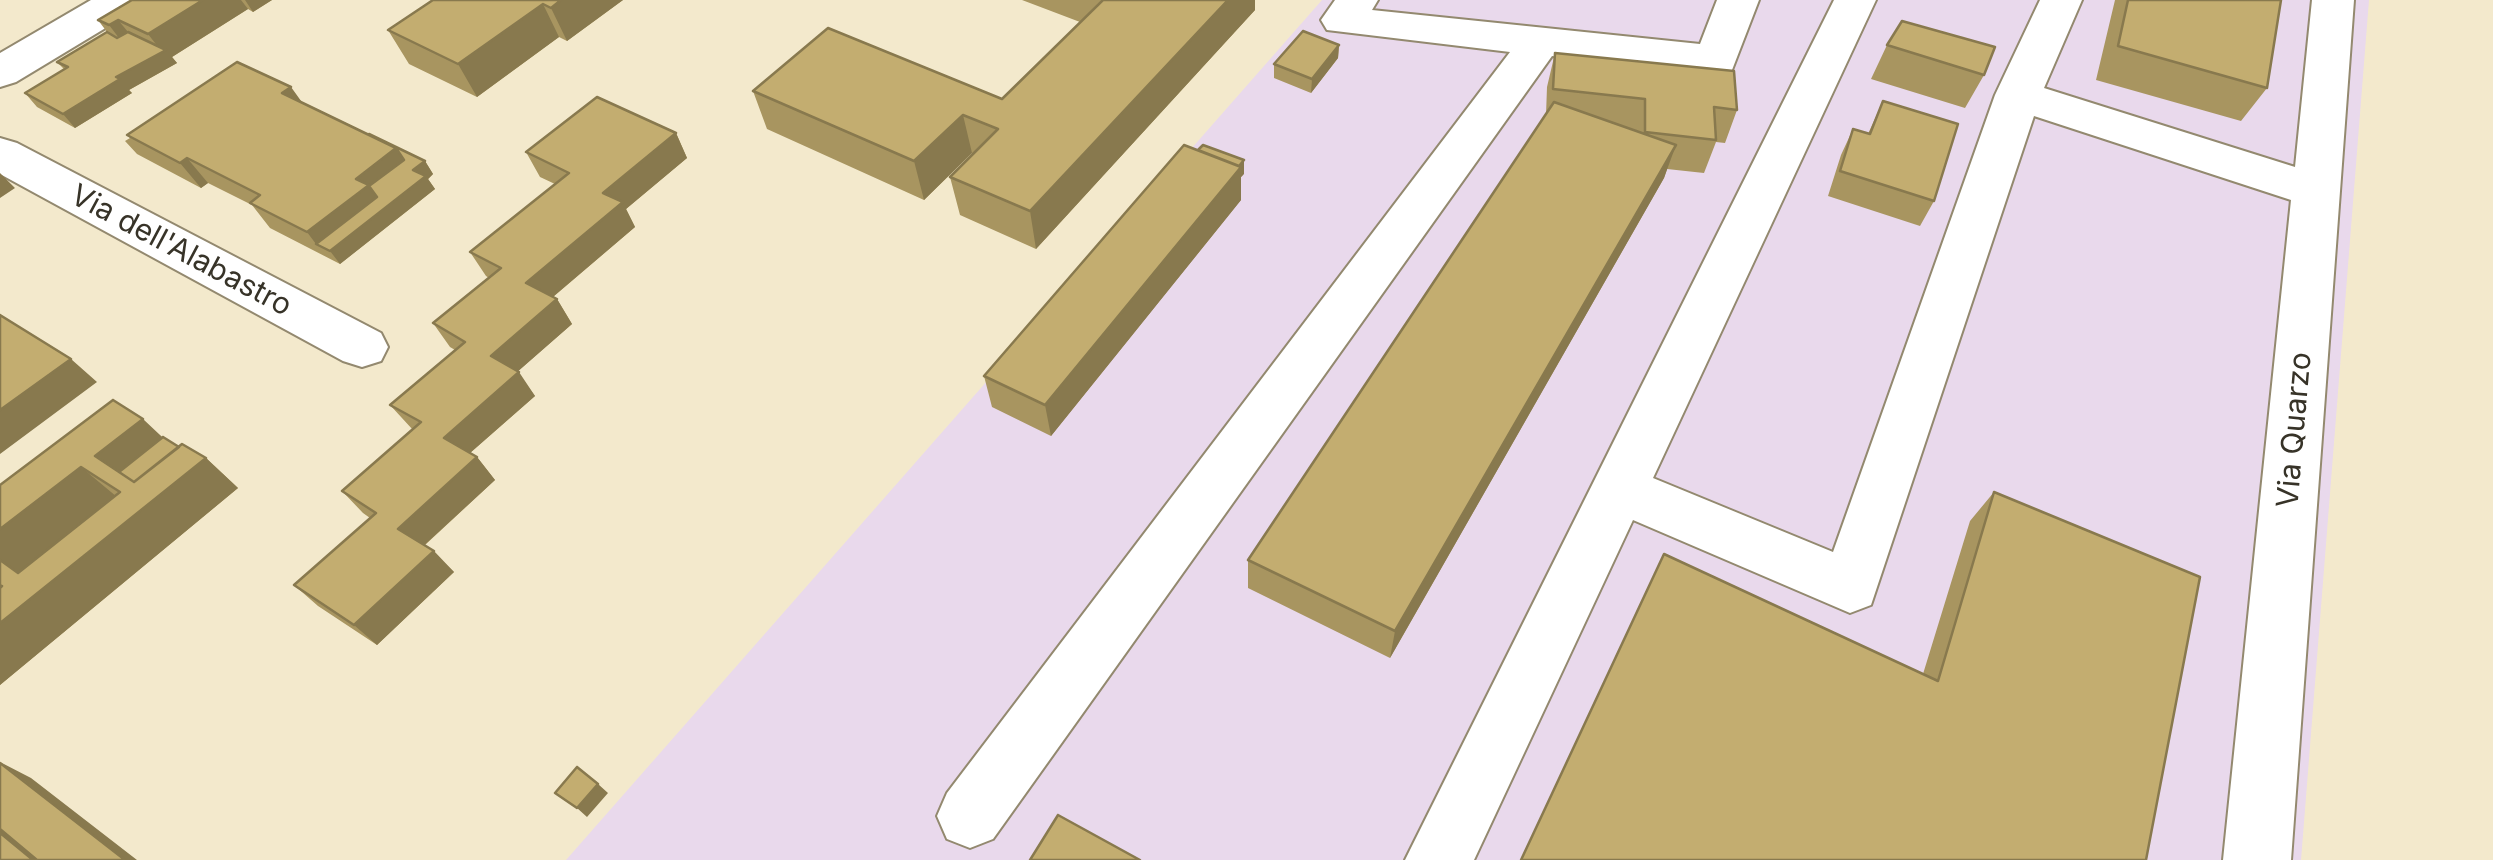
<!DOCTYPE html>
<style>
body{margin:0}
canvas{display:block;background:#f3e9cc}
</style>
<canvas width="2493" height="860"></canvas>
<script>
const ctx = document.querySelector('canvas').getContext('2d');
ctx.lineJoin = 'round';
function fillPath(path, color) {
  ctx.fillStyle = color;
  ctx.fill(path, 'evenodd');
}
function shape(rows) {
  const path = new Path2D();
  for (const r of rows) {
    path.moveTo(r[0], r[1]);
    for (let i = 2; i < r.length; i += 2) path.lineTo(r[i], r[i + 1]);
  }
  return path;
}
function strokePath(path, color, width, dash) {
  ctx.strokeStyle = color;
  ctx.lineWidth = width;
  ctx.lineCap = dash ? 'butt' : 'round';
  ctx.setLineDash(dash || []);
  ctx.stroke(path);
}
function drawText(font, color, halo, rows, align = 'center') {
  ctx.font = font + ' Inter,sans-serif';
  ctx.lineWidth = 10;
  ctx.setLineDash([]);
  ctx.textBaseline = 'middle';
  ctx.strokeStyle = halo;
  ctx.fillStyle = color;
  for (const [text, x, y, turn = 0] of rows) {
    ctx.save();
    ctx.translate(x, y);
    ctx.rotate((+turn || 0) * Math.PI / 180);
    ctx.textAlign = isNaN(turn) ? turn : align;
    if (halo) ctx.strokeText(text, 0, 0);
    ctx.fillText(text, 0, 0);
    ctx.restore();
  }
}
fillPath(shape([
 [1322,0,2369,0,2301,860,566,860]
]), '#e9d9ec');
const minor = shape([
 [91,0,143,0,137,9,16,82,0,87,0,53,91,0],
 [1335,0,1378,0,1372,10,1700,44,1717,0,1759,0,1732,70,1716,74,1552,56,993,839,970,848,947,839,937,816,947,793,1510,52,1327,30,1321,20,1335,0],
 [1834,0,1876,0,1653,478,1833,552,1995,95,2040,0,2082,0,2044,88,2295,167,2312,0,2354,0,2291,860,2223,860,2291,200,2034,116,1871,605,1850,613,1633,520,1474,860,1405,860,1834,0],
 [0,138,17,143,381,333,388,347,381,361,362,367,343,361,0,174,0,138]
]);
strokePath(minor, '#93896f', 4);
fillPath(minor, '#fff');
fillPath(shape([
 [132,0,272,0,253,12,248,9,172,57,177,63,129,90,132,93,75,128,37,107,25,93,64,69,57,62,107,32,98,20],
 [433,0,623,0,567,41,559,37,477,97,409,64,388,30],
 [1022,0,1255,0,1255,10,1036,249,960,215,950,177,973,154,972,153,924,200,767,129,753,91,1002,99,1080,22],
 [2115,0,2281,0,2267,88,2241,121,2096,80],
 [1339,45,1338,58,1311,93,1274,78,1274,64],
 [1887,45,1984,75,1965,108,1871,79],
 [1555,53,1737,110,1725,143,1716,142,1704,173,1667,169,1664,178,1390,658,1248,588,1248,560,1546,115,1547,87],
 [1883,101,1934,201,1920,226,1828,196,1841,155,1853,129,1868,134],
 [302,102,425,161,433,174,428,179,435,189,340,264,270,228,252,205,208,183,201,188,137,154,125,141,130,138,127,135],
 [676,133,687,158,626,209,635,227,553,297,557,299,572,324,517,372,535,396,470,453,477,457,495,480,425,545,454,572,377,645,318,606,294,585,370,518,363,513,342,491,413,430,390,405,455,350,450,347,433,323,489,278,486,276,470,252,555,184,540,177,526,152],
 [1244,174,1241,177,1241,200,1051,436,992,407,984,376],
 [163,437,179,447,206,458,238,488,0,685,0,485],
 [1994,492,2146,860,1923,674,1970,521]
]), '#a89560');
fillPath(shape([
 [203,0,241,0,248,9,172,57,177,63,129,90,132,93,75,128,63,114,116,77,162,52,148,34],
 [245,0,272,0,253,12],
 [561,0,623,0,567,41,551,8],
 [1228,0,1255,0,1255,10,1036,249,1030,211],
 [543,4,559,37,477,97,458,64],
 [118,20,139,45,129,51,109,25],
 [1339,45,1338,58,1311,93,1312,79],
 [291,87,309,112,282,93],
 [963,115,972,153,924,200,914,161],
 [676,133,687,158,626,209,635,227,541,307,526,283,603,193],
 [1676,145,1664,178,1390,658,1395,631],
 [396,148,413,170,425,161,433,174,428,179,435,189,340,264,330,251,316,244,307,232,356,179],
 [187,158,208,183,201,188,180,163],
 [1244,160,1244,174,1241,177,1241,200,1051,436,1045,405],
 [0,173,15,188,0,198],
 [557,299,572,324,508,380,491,356],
 [71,359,97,382,0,454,0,410],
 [519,372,535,396,462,460,444,438],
 [143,419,176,450,133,484,95,456],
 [477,457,495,480,419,550,398,529],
 [206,458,238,488,0,685,0,623,42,590,0,560,0,529,81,467,117,497],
 [434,551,454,572,377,645,354,625],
 [0,762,31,778,137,860,125,860],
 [598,784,608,793,587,817,577,808],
 [0,818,52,860,33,860,0,833]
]), '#88794e');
const building = shape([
 [132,0,203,0,148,34,118,20,109,25,98,20,132,0],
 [433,0,561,0,551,8,543,4,458,64,388,30,433,0],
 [1103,0,1228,0,1030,211,950,177,998,129,963,115,914,161,753,91,828,28,1002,99,1103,0],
 [2128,0,2281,0,2267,88,2118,46,2128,0],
 [1902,21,1995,47,1984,75,1887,45,1902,21],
 [1303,31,1339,45,1312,79,1274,64,1303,31],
 [107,32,117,38,128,32,166,50,116,77,120,79,63,114,25,93,68,67,57,62,107,32],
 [1555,53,1734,71,1737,110,1714,107,1716,140,1645,132,1645,99,1553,89,1555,53],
 [237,62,291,87,282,93,396,148,356,179,369,185,307,232,250,203,260,195,187,158,180,163,127,135,237,62],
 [597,97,676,133,603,193,623,202,526,283,557,299,491,356,519,372,444,438,477,457,398,529,434,551,354,625,294,585,376,513,342,491,421,422,390,405,465,342,433,323,501,268,470,252,569,173,526,152,597,97],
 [1883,101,1958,124,1934,201,1840,171,1853,129,1870,134,1883,101],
 [1554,102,1676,145,1395,631,1248,560,1554,102],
 [369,134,425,161,413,170,426,176,330,251,316,244,377,197,369,186,404,160,396,148,369,134],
 [1184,145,1241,167,1045,405,984,376,1184,145],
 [1203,145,1244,160,1239,166,1198,150,1203,145],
 [0,315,71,359,0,410,0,315],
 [113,400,143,419,95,456,134,482,182,444,206,458,0,623,0,588,2,586,0,585,0,560,18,573,120,492,81,467,0,529,0,485,113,400],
 [163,437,179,447,134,482,119,472,163,437],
 [1994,492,2200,577,2146,860,1521,860,1664,554,1938,681,1994,492],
 [0,763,125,860,37,860,0,829,0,763],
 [577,767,598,784,577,808,555,793,577,767],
 [1058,815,1140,860,1030,860,1058,815],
 [0,833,33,860,0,860,0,833]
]);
fillPath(building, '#c3ad70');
strokePath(building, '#88794e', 2.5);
drawText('30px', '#373328', '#fff', [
 ["Via dell'Alabastro",181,251,28],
 ["Via Quarzo",2295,430,-85]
]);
</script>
